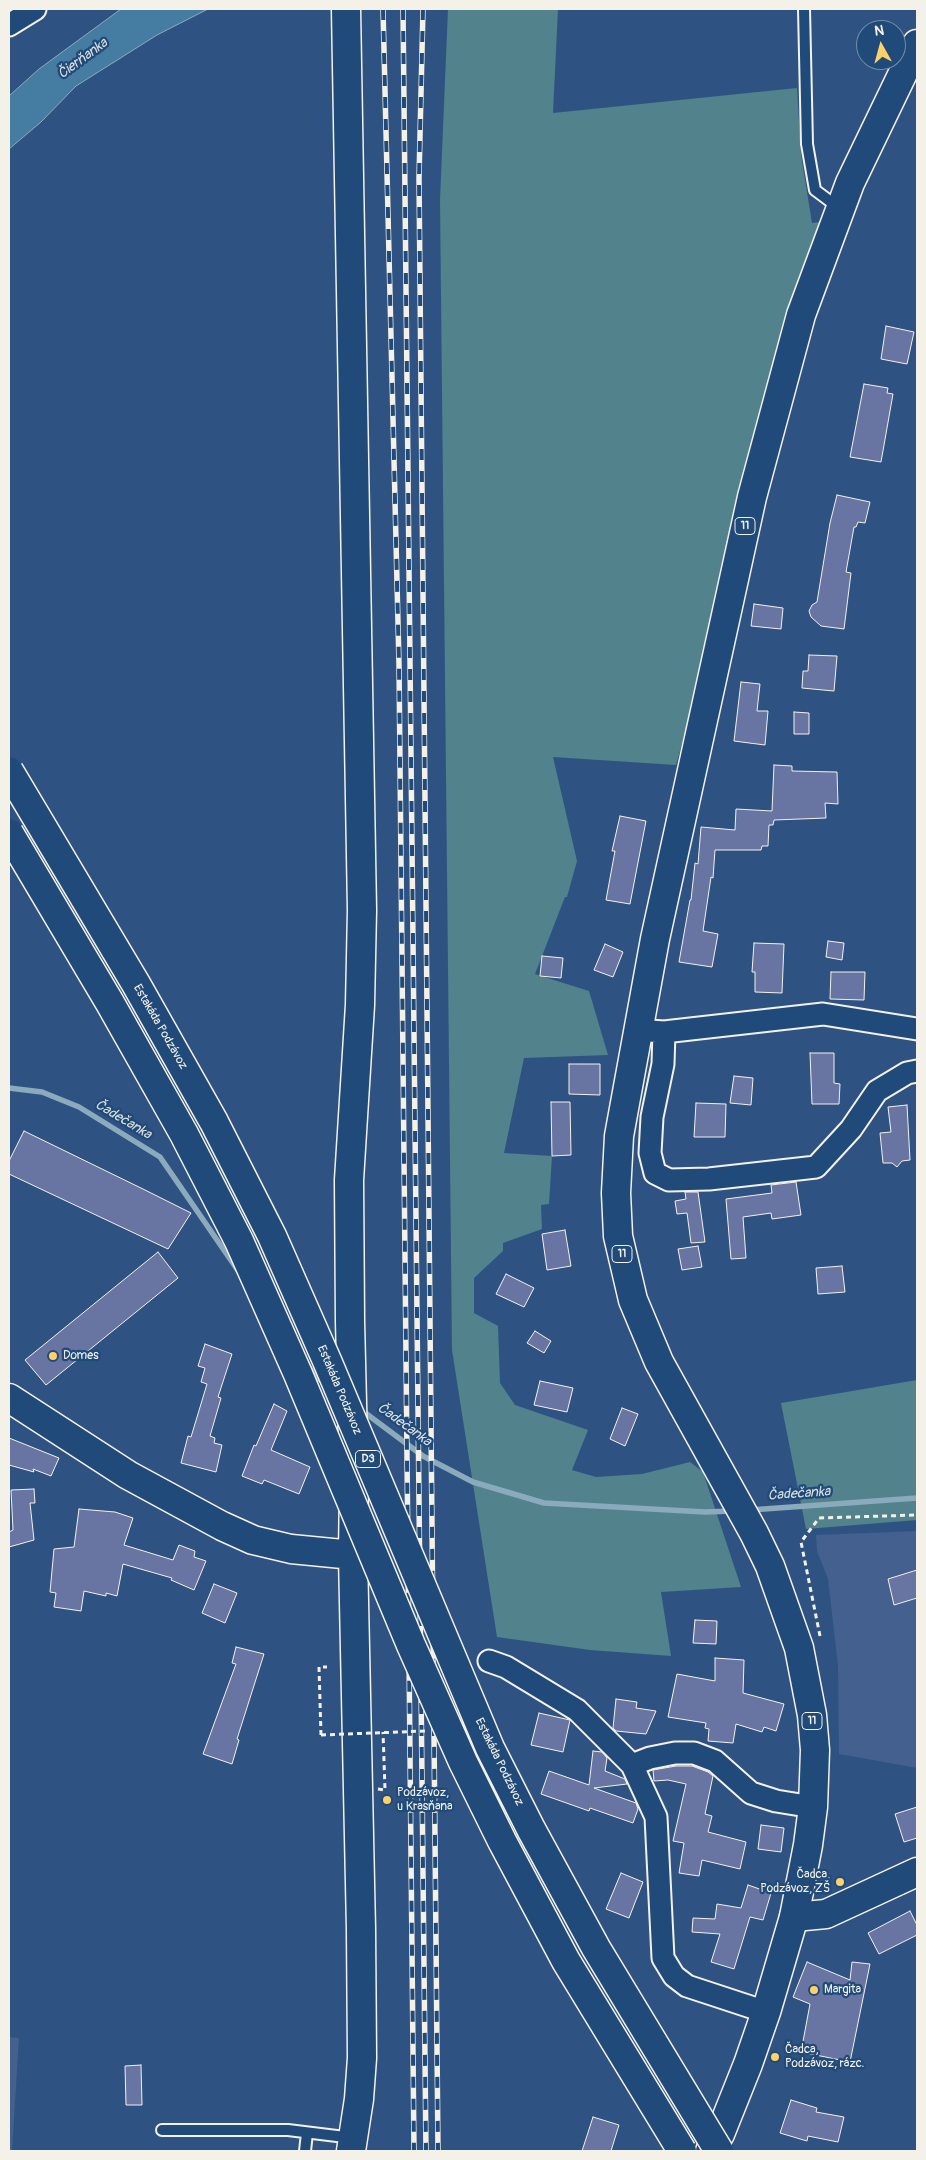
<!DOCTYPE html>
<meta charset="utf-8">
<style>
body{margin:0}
#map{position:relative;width:926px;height:2160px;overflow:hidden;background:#2e5382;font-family:Pangolin,sans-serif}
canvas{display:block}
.frame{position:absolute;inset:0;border:10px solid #f4f1e8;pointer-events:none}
.north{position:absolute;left:856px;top:20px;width:50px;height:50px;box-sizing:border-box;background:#1f4a7a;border:1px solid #748da6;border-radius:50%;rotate:353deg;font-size:14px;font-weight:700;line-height:20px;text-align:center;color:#f4f1e8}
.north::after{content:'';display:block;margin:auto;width:18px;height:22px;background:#ffd166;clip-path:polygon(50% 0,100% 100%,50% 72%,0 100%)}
</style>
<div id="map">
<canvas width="926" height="2160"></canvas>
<div class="frame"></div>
<div class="north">N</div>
</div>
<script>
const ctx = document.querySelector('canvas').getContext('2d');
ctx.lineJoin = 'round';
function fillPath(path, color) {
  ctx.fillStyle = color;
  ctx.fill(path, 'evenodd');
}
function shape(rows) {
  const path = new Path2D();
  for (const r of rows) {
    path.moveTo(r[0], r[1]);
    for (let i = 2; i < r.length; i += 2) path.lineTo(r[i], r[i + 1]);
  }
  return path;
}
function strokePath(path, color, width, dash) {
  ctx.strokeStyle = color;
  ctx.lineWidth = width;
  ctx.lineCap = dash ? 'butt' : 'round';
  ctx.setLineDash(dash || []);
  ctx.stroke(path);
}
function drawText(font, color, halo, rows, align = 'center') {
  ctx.font = font + ' Pangolin,sans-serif';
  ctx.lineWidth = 4.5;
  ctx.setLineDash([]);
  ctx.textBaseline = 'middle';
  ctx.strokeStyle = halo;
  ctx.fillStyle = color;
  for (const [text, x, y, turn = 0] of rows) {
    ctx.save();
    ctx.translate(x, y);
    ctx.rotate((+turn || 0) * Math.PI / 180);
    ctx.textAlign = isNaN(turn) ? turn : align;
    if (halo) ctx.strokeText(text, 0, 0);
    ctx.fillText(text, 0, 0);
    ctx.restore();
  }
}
fillPath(shape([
 [917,1531,917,1768,839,1754,838,1666,828,1579,817,1551,816,1535],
 [9,2037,19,2038,12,2151,9,2151]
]), '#43608e');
fillPath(shape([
 [448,9,558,9,553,113,797,88,801,155,812,223,829,221,676,765,553,757,577,861,567,897,565,897,535,974,589,991,608,1055,524,1058,504,1153,552,1156,549,1204,541,1205,542,1229,503,1243,503,1251,474,1278,474,1313,498,1326,500,1383,515,1405,588,1430,572,1470,596,1477,642,1474,690,1462,703,1472,741,1587,661,1592,671,1656,590,1650,497,1637,452,1350,440,200],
 [917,1380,917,1520,806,1529,781,1403]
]), '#52828c');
const water = shape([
 [121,9,208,9,157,35,76,86,41,122,9,149,9,96,39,69,121,9]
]);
fillPath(water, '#457ca1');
strokePath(water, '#8babbd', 1);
strokePath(shape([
 [9,1088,42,1092,79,1107,160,1157,239,1272],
 [307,1364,316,1377,326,1384],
 [360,1409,423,1456,473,1482,544,1503,705,1512,733,1511],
 [750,1510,917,1498]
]), '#8babbd', 5.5);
const building = shape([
 [886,326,914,332,907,364,881,359,886,326],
 [864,384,888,388,887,393,893,394,881,462,850,457,864,384],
 [837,495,870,502,865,523,858,522,856,527,854,527,846,572,851,573,844,629,821,626,811,617,809,611,812,605,817,602,830,523,837,495],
 [754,604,783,608,781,629,751,626,754,604],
 [809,655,837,656,834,691,802,688,803,671,808,671,809,655],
 [741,682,760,684,757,711,768,711,765,745,734,741,741,682],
 [794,712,809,713,809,734,794,734,794,712],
 [774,765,792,766,792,771,837,772,838,804,825,803,826,818,774,820,773,825,769,825,768,846,762,846,761,850,715,850,713,878,711,877,703,931,718,934,712,967,679,962,690,900,691,900,695,863,698,864,701,827,735,830,736,809,772,811,774,765],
 [620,816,646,821,630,904,606,900,615,851,612,851,620,816],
 [828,941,844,943,842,960,826,957,828,941],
 [754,943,784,944,782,993,755,992,755,972,752,972,754,943],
 [605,944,623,952,613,977,594,970,605,944],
 [542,956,563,958,561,978,540,976,542,956],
 [831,972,865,972,864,1000,830,999,831,972],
 [810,1053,834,1053,834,1083,840,1084,839,1104,812,1104,810,1053],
 [569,1064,600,1064,600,1095,569,1094,569,1064],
 [734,1076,753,1078,751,1105,730,1103,734,1076],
 [551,1102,570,1102,571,1155,552,1156,551,1102],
 [696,1103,726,1104,725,1137,694,1137,696,1103],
 [907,1105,910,1160,902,1161,897,1167,892,1163,883,1163,880,1133,891,1132,888,1107,907,1105],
 [24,1131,143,1189,191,1213,168,1249,9,1174,9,1161,24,1131],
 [796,1182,801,1215,772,1219,771,1213,743,1217,746,1258,731,1259,726,1199,772,1193,771,1185,796,1182],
 [685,1192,698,1192,705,1242,691,1243,687,1213,677,1214,675,1201,686,1199,685,1192],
 [565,1230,571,1266,547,1270,542,1234,565,1230],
 [698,1246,702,1267,682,1270,678,1249,698,1246],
 [158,1252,178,1278,46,1385,25,1360,158,1252],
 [842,1266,845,1292,818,1294,816,1268,842,1266],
 [506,1274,534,1288,524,1307,496,1294,506,1274],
 [535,1331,551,1341,544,1353,527,1343,535,1331],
 [205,1344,232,1354,218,1397,221,1398,210,1436,215,1438,214,1443,222,1445,216,1472,181,1463,188,1436,191,1437,207,1384,201,1382,205,1368,198,1366,205,1344],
 [540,1381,573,1388,567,1412,534,1405,540,1381],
 [274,1404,287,1411,271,1450,310,1467,299,1494,264,1480,262,1484,242,1476,254,1445,256,1446,274,1404],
 [622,1408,638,1414,625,1446,610,1439,622,1408],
 [9,1438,59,1458,51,1476,33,1469,34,1472,9,1465,9,1438],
 [34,1489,35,1503,30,1503,34,1540,9,1547,9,1532,13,1530,11,1490,34,1489],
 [79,1509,115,1512,133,1518,124,1545,173,1560,179,1545,195,1551,194,1557,206,1561,194,1590,171,1580,172,1578,123,1564,117,1596,106,1593,106,1596,84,1591,81,1611,54,1607,56,1593,50,1592,54,1549,74,1547,79,1509],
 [917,1570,917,1598,894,1605,888,1579,917,1570],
 [214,1584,237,1593,225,1623,202,1613,214,1584],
 [695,1620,717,1621,716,1644,693,1643,695,1620],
 [236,1647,264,1654,237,1739,239,1740,232,1764,203,1754,236,1664,232,1663,236,1647],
 [715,1658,744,1660,743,1693,784,1704,776,1731,764,1727,762,1732,736,1724,733,1743,708,1741,709,1729,705,1728,706,1723,668,1717,677,1674,715,1681,715,1658],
 [616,1699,637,1702,636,1708,656,1711,646,1734,616,1731,613,1728,616,1699],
 [539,1713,570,1720,563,1752,531,1745,539,1713],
 [593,1751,602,1752,607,1758,605,1771,625,1779,627,1784,594,1788,636,1803,638,1809,633,1823,590,1808,589,1811,541,1794,549,1771,589,1785,593,1751],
 [676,1766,692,1766,708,1772,713,1776,705,1814,712,1816,708,1832,746,1842,740,1869,702,1860,699,1876,679,1873,684,1843,673,1841,686,1784,668,1780,654,1781,653,1770,676,1766],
 [917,1807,917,1838,904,1842,895,1814,917,1807],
 [761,1825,784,1828,781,1852,758,1849,761,1825],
 [621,1873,643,1882,629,1918,606,1909,621,1873],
 [748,1885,771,1893,763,1920,750,1917,734,1969,711,1962,720,1934,692,1932,693,1918,715,1919,717,1904,741,1908,748,1885],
 [910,1911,917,1925,917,1935,879,1954,868,1933,910,1911],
 [807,1962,850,1980,852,1962,870,1964,850,2062,801,2052,810,2004,793,1997,807,1962],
 [141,2065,142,2105,126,2105,125,2066,141,2065],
 [791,2100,817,2108,816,2112,844,2117,838,2142,808,2136,807,2141,780,2133,791,2100],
 [593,2117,619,2125,611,2151,582,2151,593,2117]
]);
fillPath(building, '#6875a2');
strokePath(building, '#f4f1e8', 1);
const lane = shape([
 [804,9,807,144,815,190,839,208],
 [162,2130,288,2130,353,2138],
 [305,2151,307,2133]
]);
const street = shape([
 [9,25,35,9],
 [650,1031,664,1032,823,1014,917,1029],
 [664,1032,663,1064,652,1117,650,1153,655,1173,669,1180,709,1179,816,1167,851,1129,877,1091,907,1073,917,1071],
 [489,1661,506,1667,577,1710,632,1765,656,1817,663,1958,674,1976,687,1986,766,2012],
 [632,1765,650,1758,675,1753,694,1753,715,1761,751,1793,776,1801,813,1807]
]);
const secondary = shape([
 [346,9,362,910,360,1005,349,1180,350,1321,354,1485,353,1555,361,1930,362,2058,359,2099,351,2151],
 [9,1398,128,1475,222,1526,253,1540,291,1549,353,1555],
 [794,1917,826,1914,917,1872]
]);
const primary = shape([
 [710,2151,720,2134,748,2064,766,2012,794,1917,808,1845,813,1807,815,1750,812,1715,799,1648,770,1566,754,1533,659,1362,633,1300,618,1236,616,1193,619,1136,655,939,752,497,801,315,850,183,917,44]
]);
strokePath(lane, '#f4f1e8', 14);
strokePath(street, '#f4f1e8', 25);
strokePath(secondary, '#f4f1e8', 31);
strokePath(primary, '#f4f1e8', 31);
strokePath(shape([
 [820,1636,801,1542,819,1518,917,1515],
 [321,1735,319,1667,327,1667],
 [378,1789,385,1790,383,1732]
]), '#f4f1e8', 3, [5, 4]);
strokePath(lane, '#1f4a7a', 10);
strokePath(street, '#1f4a7a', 21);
strokePath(secondary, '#1f4a7a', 28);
strokePath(primary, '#1f4a7a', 28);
const rail = shape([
 [383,9,399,664,414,2151],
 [403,9,426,2151],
 [423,9,419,178,438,2151]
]);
strokePath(rail, '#f4f1e8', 5.5);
strokePath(rail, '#1f4a7a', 4, [11]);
const highwayBridge = shape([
 [9,771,136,984,214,1122,272,1236,328,1363,490,1748,531,1829,596,1948,719,2151],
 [9,833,110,1003,184,1134,239,1241,298,1374,411,1645,463,1762,502,1841,566,1961,682,2151]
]);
strokePath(highwayBridge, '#f4f1e8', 31, []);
strokePath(shape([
 [321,1735,425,1731]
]), '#f4f1e8', 3, [5, 4]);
strokePath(highwayBridge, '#1f4a7a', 28);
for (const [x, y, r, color] of [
 [53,1356,5,"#ffd166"],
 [387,1800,5,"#ffd166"],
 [840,1882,5,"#ffd166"],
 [814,1990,5,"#ffd166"],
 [775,2057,5,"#ffd166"]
]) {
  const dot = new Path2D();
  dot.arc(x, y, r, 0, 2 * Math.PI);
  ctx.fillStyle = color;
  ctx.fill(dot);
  strokePath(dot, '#1f4a7a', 2);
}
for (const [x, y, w] of [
 [745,526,20],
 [622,1254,20],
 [368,1459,25],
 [812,1721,20]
]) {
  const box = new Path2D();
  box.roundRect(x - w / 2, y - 8.5, w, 17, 4);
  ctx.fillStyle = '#1f4a7a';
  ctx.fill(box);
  strokePath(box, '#f4f1e8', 1);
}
drawText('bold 11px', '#f4f1e8', null, [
 ["11",745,526],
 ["11",622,1254],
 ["D3",368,1459],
 ["11",812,1721]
]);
drawText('12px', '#f4f1e8', '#1f4a7a', [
 ["Estakáda Podzávoz",160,1027,60],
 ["Estakáda Podzávoz",339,1390,67],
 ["Estakáda Podzávoz",499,1762,64]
]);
drawText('12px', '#f4f1e8', '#1f4a7a', [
 ["Domes",63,1356],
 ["Podzávoz,",397,1793],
 ["u Krasňana",397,1807],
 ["Čadca,",830,1875,"right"],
 ["Podzávoz, ZŠ",830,1889,"right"],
 ["Margita",824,1990],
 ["Čadca,",785,2050],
 ["Podzávoz, rázc.",785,2064]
], 'left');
drawText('italic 14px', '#dadfdd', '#1f4a7a', [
 ["Čierňanka",83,59,-37],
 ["Čadečanka",123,1120,31],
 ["Čadečanka",404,1425,36],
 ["Čadečanka",799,1494,-4]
]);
</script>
